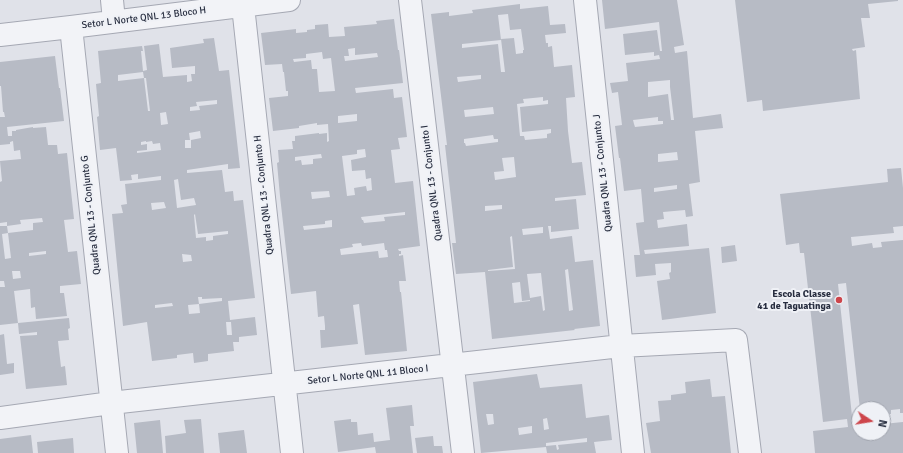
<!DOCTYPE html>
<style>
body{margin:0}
#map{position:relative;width:903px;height:453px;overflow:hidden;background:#e0e2e9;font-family:Signika,sans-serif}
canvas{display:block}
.north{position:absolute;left:851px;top:401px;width:40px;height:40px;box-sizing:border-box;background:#eff1f6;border:1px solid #9fa3ad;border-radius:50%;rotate:102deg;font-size:11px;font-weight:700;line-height:16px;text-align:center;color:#282e40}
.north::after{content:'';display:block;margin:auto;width:14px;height:18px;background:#cd454b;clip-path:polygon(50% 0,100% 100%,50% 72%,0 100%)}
</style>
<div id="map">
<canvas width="903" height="453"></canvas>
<div class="north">N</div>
</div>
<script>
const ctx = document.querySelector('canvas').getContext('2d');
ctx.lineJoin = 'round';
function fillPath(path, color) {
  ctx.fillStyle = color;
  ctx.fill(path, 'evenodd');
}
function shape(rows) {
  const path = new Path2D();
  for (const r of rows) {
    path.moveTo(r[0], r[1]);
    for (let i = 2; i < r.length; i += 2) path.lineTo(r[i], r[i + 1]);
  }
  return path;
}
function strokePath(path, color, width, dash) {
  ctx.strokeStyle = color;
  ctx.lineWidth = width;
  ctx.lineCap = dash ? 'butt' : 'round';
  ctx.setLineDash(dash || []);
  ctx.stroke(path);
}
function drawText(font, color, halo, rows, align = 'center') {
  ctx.font = font + ' Signika,sans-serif';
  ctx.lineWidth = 4;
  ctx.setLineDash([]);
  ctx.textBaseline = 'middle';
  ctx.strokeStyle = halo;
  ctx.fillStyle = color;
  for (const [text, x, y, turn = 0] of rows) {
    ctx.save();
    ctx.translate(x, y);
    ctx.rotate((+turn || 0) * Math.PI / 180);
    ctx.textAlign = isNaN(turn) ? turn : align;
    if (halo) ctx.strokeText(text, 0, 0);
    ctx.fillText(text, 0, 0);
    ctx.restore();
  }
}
fillPath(shape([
 [602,0,677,0,684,45,674,47,675,53,687,51,693,118,721,114,723,128,695,131,700,182,689,184,693,216,686,217,685,210,663,212,664,219,657,220,658,228,687,224,689,246,644,250,645,254,709,248,716,313,662,320,657,281,670,279,669,273,671,272,671,263,655,264,656,275,636,277,634,255,640,255,636,223,644,222,641,189,624,191,620,158,619,158,615,126,622,125,618,92,612,93,610,83,628,81,626,63,660,59,659,55,654,56,654,52,625,55,623,34,657,30,660,51,662,51,659,22,605,29],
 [670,80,670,87,674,120,671,120,668,94,648,97,648,82],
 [658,117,658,121,663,121,663,124,635,127,634,124,633,120],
 [677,152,678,160,658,162,658,154],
 [677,185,677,189,654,192,654,188],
 [735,0,898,0,898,1,868,4,870,18,861,18,865,47,852,49,853,51,856,50,860,99,763,111,762,100,747,102],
 [520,4,520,9,548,6,550,25,565,24,566,33,545,35,546,43,548,43,548,47,552,46,554,67,572,65,575,97,566,98,568,131,572,163,582,162,586,195,555,198,555,201,576,199,579,229,551,232,551,226,548,226,549,232,550,239,572,236,575,262,593,260,600,326,574,329,575,330,492,339,485,272,456,274,452,243,456,243,445,145,447,145,443,112,431,14,449,12,449,16,473,13,472,10],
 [508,14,510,30,521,29,524,50,523,50,523,53,516,54,514,38,501,39,505,72,501,72,498,44,462,48,462,44,501,40,498,15],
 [481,75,481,79,458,82,457,77],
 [543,97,543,101,548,100,548,104,520,107,522,132,551,129,551,133,547,134,547,138,525,140,524,136,520,136,517,104,524,103,523,99],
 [493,107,494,114,465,117,464,110],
 [493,135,494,139,498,139,498,142,466,146,465,143,464,143,464,139],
 [514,157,516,177,495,180,494,172,504,171,502,158],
 [502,205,502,209,485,211,485,206],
 [543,227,543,233,523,235,522,229],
 [512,236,515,269,488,271,488,270,513,267,510,237],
 [568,269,573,310,569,311,565,270],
 [541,273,545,310,543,311,541,296,530,298,527,274],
 [520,282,522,301,530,300,530,301,514,303,512,283],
 [394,19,398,50,399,50,403,83,355,88,356,93,393,89,394,98,402,97,407,137,398,138,400,149,391,150,395,183,413,181,420,246,398,249,399,251,401,251,401,254,399,254,399,256,403,255,406,281,399,281,400,292,401,292,407,351,365,355,359,304,353,305,358,344,321,348,320,330,325,330,325,326,324,316,318,317,316,291,291,294,280,196,277,163,279,162,278,150,293,149,292,141,295,141,295,136,319,133,319,134,327,133,327,142,329,141,328,124,317,125,317,123,299,126,299,128,273,131,269,98,288,96,288,91,286,91,284,72,283,72,282,64,265,65,261,33,296,29,296,33,307,32,307,30,315,29,315,25,328,24,329,37,345,36,344,27,377,24,376,21],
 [355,48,355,55,377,53,378,57,345,61,344,56,349,56,348,49],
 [322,52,323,59,331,58,335,91,319,92,317,69,312,69,311,60,294,62,293,59,306,58,306,54],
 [357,114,357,121,338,123,338,116],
 [365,149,366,157,351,160,352,171,365,170,366,179,371,178,372,190,367,191,366,186,354,188,355,195,347,196,342,156,357,154,357,150],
 [321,154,322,158,313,159,313,164,302,165,301,160,295,161,295,157],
 [329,191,330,197,312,199,311,192],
 [405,212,405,215,384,217,385,221,364,223,363,220,362,220,361,217],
 [332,220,332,227,304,230,303,226,325,224,325,221],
 [361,243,362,246,384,243,385,250,387,250,388,257,379,258,378,251,341,255,340,249,353,247,352,244],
 [214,38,219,71,229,70,240,168,228,169,228,164,187,170,187,173,222,170,225,192,233,191,234,201,243,200,255,298,228,301,230,320,255,317,257,335,239,337,239,342,233,342,234,351,208,354,208,361,194,363,193,353,177,355,177,358,152,361,147,322,123,326,112,214,123,213,121,205,127,204,125,184,161,180,161,176,138,179,138,174,131,175,132,180,120,181,116,148,100,150,97,117,99,116,96,84,101,83,98,51,142,46,143,51,141,51,143,71,147,70,144,46,159,44,163,77,187,75,187,82,192,81,191,74,195,74,195,66,172,68,170,48,204,43,203,39],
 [143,72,144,78,146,78,150,111,148,111,144,78,118,81,118,75],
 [217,100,217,104,199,106,200,110,190,111,190,107,197,106,196,102],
 [166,112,168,124,161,125,160,113],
 [200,131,201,138,191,140,191,148,185,148,185,140,190,140,189,133],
 [146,141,146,142,152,141,153,144,160,143,161,150,137,153,137,151,147,150,147,144,141,145,141,142],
 [178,179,181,200,194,198,196,205,177,208,174,180],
 [164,202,166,208,152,210,151,203],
 [195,214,198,234,228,231,228,234,213,236,213,240,206,241,206,237,196,238,194,215],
 [182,254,191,255,192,261,183,262],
 [198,297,202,297,202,299,222,298,222,301,199,304],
 [172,303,173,306,155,308,155,305],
 [199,304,200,313,189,314,188,305],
 [226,322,231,322,232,335,227,335],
 [55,56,59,88,60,88,64,121,7,127,8,136,12,136,12,131,16,131,16,130,33,127,33,128,46,127,48,145,57,145,58,154,67,153,74,219,64,220,68,252,77,251,81,284,60,286,60,293,64,293,67,316,36,319,35,307,31,308,30,289,14,291,18,323,69,318,70,328,68,329,69,340,58,341,61,367,65,366,67,385,26,389,20,336,37,335,37,332,19,334,18,323,0,325,0,287,5,287,4,281,0,281,0,226,7,226,7,222,0,223,0,182,2,181,0,161,21,159,20,150,14,151,13,141,10,142,10,144,0,145,0,117,5,117,4,112,3,112,1,86,0,86,0,62],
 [42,218,43,222,33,223,33,230,8,233,11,258,5,259,2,234,8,233,7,226,21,224,20,220],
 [46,251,46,254,29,256,29,253],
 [12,271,20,271,21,278,13,279],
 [901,168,903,188,903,226,893,227,894,233,851,237,852,246,872,243,873,248,882,247,881,242,903,240,903,413,900,413,900,409,891,410,891,414,883,415,883,409,860,409,846,283,838,284,852,416,859,415,859,433,883,433,883,424,903,422,903,453,815,453,813,431,848,427,847,419,823,422,804,253,800,253,799,243,786,245,780,194,888,182,887,169],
 [735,245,737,261,722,263,721,247],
 [4,334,7,364,14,363,14,373,0,375,0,335],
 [537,374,540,388,582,384,586,418,609,415,612,440,594,442,596,453,547,453,546,447,481,453,473,382],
 [486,414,493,414,494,424,488,425],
 [547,418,549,429,544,430,543,419],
 [532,426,532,433,519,435,518,428],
 [587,438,587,442,558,445,559,449,557,450,556,445,546,446,546,443],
 [710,379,712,397,725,396,731,453,651,453,646,423,660,421,658,401,671,400,671,395,686,393,685,382],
 [412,405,414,426,410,426,413,453,376,453,375,447,338,452,334,421,351,419,351,422,357,422,358,435,373,433,374,442,390,440,386,408],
 [201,419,204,453,166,453,165,436,186,433,184,420],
 [160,420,163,453,137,453,134,423],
 [244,430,247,453,220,453,218,433],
 [31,435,33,453,0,453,0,439],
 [433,436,434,446,442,446,443,453,417,453,415,438],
 [73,438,74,453,38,453,37,442]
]), '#b7bbc5');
const minor = shape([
 [112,0,114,21],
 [410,0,463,453],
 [585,0,633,453],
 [243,6,292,453],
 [71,27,117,453],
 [0,35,71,27,289,0],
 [0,418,111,403,621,346,736,340,750,453]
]);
strokePath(minor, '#a5a8b3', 24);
strokePath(minor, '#f2f3f7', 22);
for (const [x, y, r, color] of [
 [839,300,4,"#cd454b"]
]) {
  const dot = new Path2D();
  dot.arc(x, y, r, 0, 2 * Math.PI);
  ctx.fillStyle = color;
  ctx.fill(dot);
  strokePath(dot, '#eff1f6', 1.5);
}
drawText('10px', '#282e40', '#eff1f6', [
 ["Setor L Norte QNL 13 Bloco H",144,18,-7],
 ["Quadra QNL 13 - Conjunto J",603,173,-96],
 ["Quadra QNL 13 - Conjunto I",432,183,-97],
 ["Quadra QNL 13 - Conjunto H",264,195,-96],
 ["Quadra QNL 13 - Conjunto G",91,215,-96],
 ["Setor L Norte QNL 11 Bloco I",368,375,-6]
]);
drawText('bold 10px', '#282e40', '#eff1f6', [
 ["Escola Classe",831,294],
 ["41 de Taguatinga",831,306]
], 'right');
</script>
